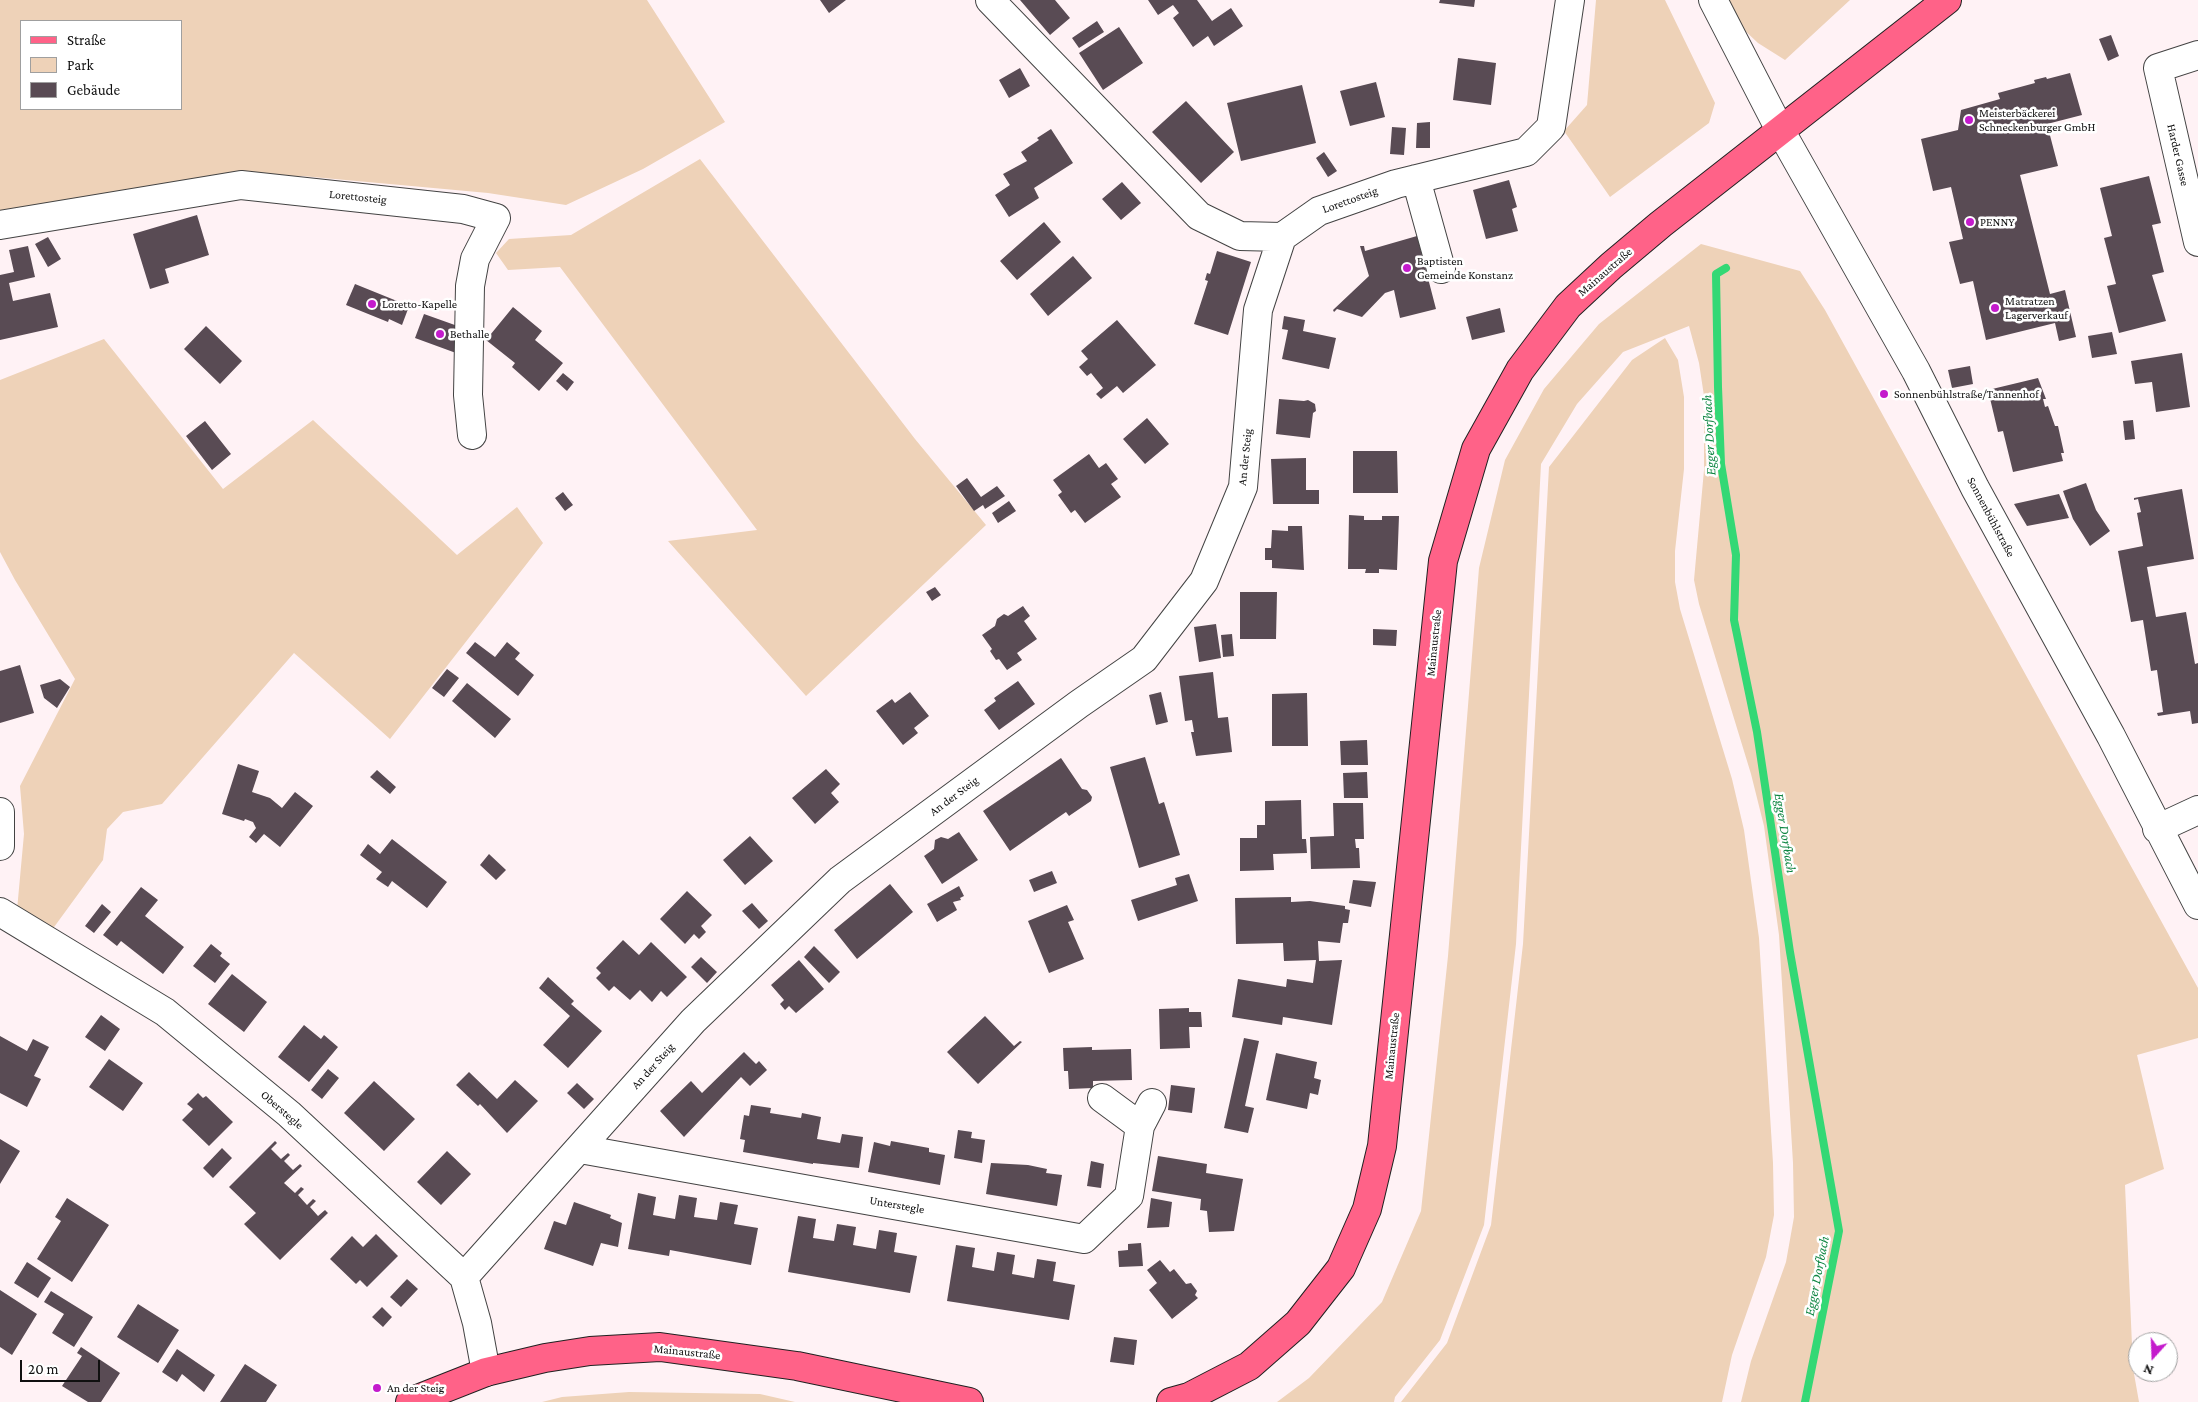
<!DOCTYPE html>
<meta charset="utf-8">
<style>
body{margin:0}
#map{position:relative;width:2198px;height:1402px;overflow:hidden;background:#fff2f5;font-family:"Crimson Pro",serif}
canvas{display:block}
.legend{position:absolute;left:20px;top:20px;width:162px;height:90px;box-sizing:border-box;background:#fff;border:1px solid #9f9f9f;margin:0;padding:6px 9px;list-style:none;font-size:15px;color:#101010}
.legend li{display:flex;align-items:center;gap:10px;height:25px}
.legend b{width:25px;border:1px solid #9f9f9f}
.north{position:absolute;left:2128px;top:1332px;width:50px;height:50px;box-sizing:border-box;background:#fff;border:1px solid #9f9f9f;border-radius:50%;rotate:200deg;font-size:14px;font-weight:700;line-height:20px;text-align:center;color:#101010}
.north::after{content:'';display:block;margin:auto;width:18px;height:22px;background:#c41bcc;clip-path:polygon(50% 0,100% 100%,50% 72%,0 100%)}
.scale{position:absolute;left:20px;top:1360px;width:80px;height:22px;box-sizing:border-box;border:2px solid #101010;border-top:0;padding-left:6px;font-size:15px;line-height:18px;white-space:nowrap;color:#101010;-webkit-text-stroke:4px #fff;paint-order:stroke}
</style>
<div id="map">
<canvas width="2198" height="1402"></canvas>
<ul class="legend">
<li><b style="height:6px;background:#ff6288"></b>Straße</li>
<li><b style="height:14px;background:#eed2b8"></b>Park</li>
<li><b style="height:14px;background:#594b54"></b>Gebäude</li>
</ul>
<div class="north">N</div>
<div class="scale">20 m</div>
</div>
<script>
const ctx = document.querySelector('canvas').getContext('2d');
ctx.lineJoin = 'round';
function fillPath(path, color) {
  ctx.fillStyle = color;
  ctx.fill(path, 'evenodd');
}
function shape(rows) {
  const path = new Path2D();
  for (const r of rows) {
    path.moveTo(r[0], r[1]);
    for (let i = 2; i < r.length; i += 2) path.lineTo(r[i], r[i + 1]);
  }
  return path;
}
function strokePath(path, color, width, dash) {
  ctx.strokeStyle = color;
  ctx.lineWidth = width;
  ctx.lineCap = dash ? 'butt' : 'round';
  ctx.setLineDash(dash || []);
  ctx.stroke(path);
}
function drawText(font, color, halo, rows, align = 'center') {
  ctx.font = font + ' "Crimson Pro",serif';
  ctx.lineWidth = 5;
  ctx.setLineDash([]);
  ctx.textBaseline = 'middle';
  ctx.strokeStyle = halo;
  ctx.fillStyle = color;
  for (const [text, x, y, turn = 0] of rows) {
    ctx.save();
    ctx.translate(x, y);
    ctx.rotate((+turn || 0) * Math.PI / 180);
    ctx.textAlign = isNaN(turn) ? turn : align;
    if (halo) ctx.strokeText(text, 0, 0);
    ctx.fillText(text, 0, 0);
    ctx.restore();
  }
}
fillPath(shape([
 [0,0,647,0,725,122,643,169,566,205,488,193,302,176,0,211],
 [21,21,181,21,181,109,21,109],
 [1596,0,1665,0,1715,103,1709,123,1610,197,1564,131,1587,105],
 [1726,0,1850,0,1785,60,1758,43,1741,27],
 [700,159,915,439,986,525,806,696,668,541,757,530,560,267,508,270,496,253,509,239,571,235],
 [1701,244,1800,271,1825,310,2198,988,2198,1038,2137,1055,2164,1169,2125,1185,2133,1368,2139,1402,1741,1402,1751,1361,1786,1262,1794,1217,1793,1163,1779,935,1764,826,1751,774,1699,604,1694,580,1704,470,1704,396,1699,363,1689,326,1623,352,1577,404,1541,464,1516,944,1484,1225,1440,1340,1395,1397,1394,1402,1277,1402,1309,1378,1382,1302,1421,1211,1448,956,1479,568,1505,460,1544,389,1599,324],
 [1665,338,1678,360,1684,397,1684,469,1675,551,1675,582,1680,609,1732,779,1744,830,1759,938,1773,1163,1774,1215,1766,1257,1732,1355,1722,1402,1401,1402,1447,1343,1491,1225,1523,944,1549,467,1632,360],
 [104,339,223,489,313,420,457,555,517,507,543,543,390,739,294,653,162,804,123,812,107,829,103,860,49,934,17,910,24,834,20,786,75,679,15,580,0,552,0,380],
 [629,1392,760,1394,795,1402,542,1402,562,1397]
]), '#eed2b8');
strokePath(shape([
 [1726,268,1716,274,1718,387,1721,464,1736,555,1734,620,1757,732,1790,952,1839,1231,1805,1402]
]), '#33d875', 8);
fillPath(shape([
 [820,0,846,0,829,13],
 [1020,0,1055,0,1070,18,1050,35],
 [1148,0,1197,0,1212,21,1231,8,1243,26,1214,46,1208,36,1193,47,1173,18,1179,13,1173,5,1158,15],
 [1440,0,1475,0,1474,7,1439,3],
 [1097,21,1104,32,1079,48,1072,38],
 [1119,27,1143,63,1103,90,1079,53],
 [2111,35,2119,56,2108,61,2099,39],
 [1458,58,1496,63,1491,105,1453,100],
 [1020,68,1030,86,1009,98,999,80],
 [2070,73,2082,115,2047,124,2058,166,2020,175,2050,294,2065,290,2076,337,2059,341,2055,323,1986,340,1973,281,1960,284,1949,242,1963,239,1951,187,1933,191,1921,139,1958,130,1961,110,2000,99,1998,93,2035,83,2034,80,2046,77,2047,79],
 [1376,82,1385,117,1350,126,1340,91],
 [1302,85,1316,143,1241,161,1227,103],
 [1186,101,1234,152,1201,183,1152,132],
 [1430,122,1430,148,1416,148,1417,123],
 [1392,127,1406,128,1404,155,1390,154],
 [1051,129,1073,163,1034,188,1039,198,1009,217,995,195,1010,185,1003,174,1027,161,1021,152,1039,140,1037,138],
 [1324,152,1337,171,1328,177,1316,158],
 [2149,176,2161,223,2152,225,2164,272,2152,275,2166,321,2119,333,2107,286,2116,284,2104,238,2112,236,2100,188],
 [1509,180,1517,207,1512,209,1518,231,1486,239,1473,190],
 [1122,182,1141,203,1121,220,1102,199],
 [197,215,209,255,165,269,169,283,150,289,133,234],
 [1044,222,1061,242,1017,280,1000,261],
 [1417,236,1436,309,1400,318,1394,290,1385,293,1362,317,1337,309,1334,312,1333,310,1369,276,1360,246,1364,246,1365,251],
 [48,237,61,259,48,267,35,244],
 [28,246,35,277,9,283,13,301,50,293,58,327,0,340,0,275,14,272,9,250],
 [1217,251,1251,262,1228,335,1194,324,1208,281,1205,280,1207,273,1210,274],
 [1073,256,1092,278,1048,316,1030,294],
 [355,284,397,301,396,303,408,309,402,325,389,319,388,322,346,305],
 [513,307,542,331,535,340,563,363,539,391,512,367,515,363,486,340],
 [1500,308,1505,332,1472,340,1466,317],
 [424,314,466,329,456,353,415,338],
 [1284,316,1305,320,1303,331,1336,338,1329,369,1282,359,1288,330,1282,329],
 [1117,320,1156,365,1123,393,1117,386,1101,399,1096,394,1103,388,1091,373,1087,376,1079,367,1088,359,1081,351],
 [206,326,242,361,220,384,184,349],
 [2112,332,2117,354,2092,358,2088,336],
 [2182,353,2190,407,2156,412,2152,382,2135,384,2131,361],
 [1970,366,1973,384,1952,388,1948,370],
 [563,373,574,382,567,391,556,381],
 [2038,378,2046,399,2043,399,2045,407,2048,406,2055,426,2058,426,2064,453,2061,453,2063,461,2013,472,2003,431,1998,432,1988,390],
 [1279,399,1304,401,1308,400,1315,404,1316,411,1313,413,1310,438,1276,434],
 [1147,418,1169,444,1145,464,1123,439],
 [2133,420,2135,439,2125,440,2123,421],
 [205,421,231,454,212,470,186,436],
 [1353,451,1397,451,1398,493,1353,493],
 [1089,454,1099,468,1106,463,1118,479,1111,484,1121,497,1085,523,1075,510,1071,513,1058,495,1062,492,1053,480],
 [1306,458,1306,490,1319,490,1319,504,1273,504,1271,459],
 [967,478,981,497,997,486,1005,496,985,509,983,505,974,511,956,486],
 [2086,483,2096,510,2110,531,2090,546,2073,519,2063,491],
 [2182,489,2194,559,2147,567,2156,617,2186,612,2195,664,2198,663,2198,723,2192,724,2190,711,2158,716,2157,713,2163,712,2157,670,2151,671,2143,620,2131,622,2118,551,2143,546,2137,513,2141,512,2138,499,2134,500,2134,498],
 [563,492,573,505,565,511,555,498],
 [2059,494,2069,518,2027,526,2014,504],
 [1009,501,1016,511,998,523,992,513],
 [1349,515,1364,516,1364,520,1382,520,1382,516,1399,516,1397,570,1379,569,1379,573,1365,573,1366,569,1348,569],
 [1288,526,1302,526,1304,570,1272,568,1272,560,1265,560,1265,548,1271,548,1272,530,1288,531],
 [935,587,941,595,932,601,926,592],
 [1240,592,1277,592,1276,639,1240,639],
 [1023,606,1030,616,1024,621,1037,639,1017,653,1022,660,1007,670,999,659,996,660,990,651,992,649,982,635,995,626,997,619,1004,614,1008,616],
 [1216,624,1221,658,1199,662,1194,627],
 [1373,629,1397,630,1396,646,1373,645],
 [1232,634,1234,656,1223,657,1221,635],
 [475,642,495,657,507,642,520,653,515,659,534,675,518,696,466,653],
 [20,665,34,713,0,723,0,671],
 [447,669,459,678,444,697,432,688],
 [1213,672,1218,718,1228,717,1232,752,1196,756,1191,732,1194,732,1192,720,1185,721,1179,676],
 [60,679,70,687,57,708,44,698,40,685],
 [1018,681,1035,704,999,730,984,710,996,701,994,698],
 [467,683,511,719,495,738,452,701],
 [910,692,929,716,914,728,918,733,903,745,876,711,892,699,895,703],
 [1161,692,1168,722,1156,725,1149,695],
 [1307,693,1308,746,1272,746,1272,694],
 [1367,740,1368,765,1341,765,1340,741],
 [1145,757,1159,804,1164,802,1180,855,1139,868,1110,767],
 [1061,758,1082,789,1087,790,1092,797,1091,801,1069,816,1066,812,1010,851,983,811],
 [238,764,259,771,252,792,270,798,282,808,295,792,313,806,280,847,264,834,256,843,249,837,256,828,253,822,245,819,244,821,222,814],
 [826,769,840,784,831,793,839,802,815,824,792,798],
 [377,770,396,787,390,794,370,777],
 [1367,772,1368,798,1344,798,1343,773],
 [1301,800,1302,839,1306,839,1307,853,1273,854,1274,870,1240,871,1240,838,1257,838,1257,825,1265,825,1265,801],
 [1333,803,1363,803,1364,839,1355,839,1356,848,1359,848,1360,868,1311,869,1310,837,1334,836],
 [959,832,978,860,942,884,924,856,934,849,935,840,941,837,948,839],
 [750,836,773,861,745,885,723,860],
 [392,839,447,882,427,908,392,881,388,887,376,879,382,872,360,855,368,844,380,854],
 [489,854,506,870,496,880,480,865],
 [1052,871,1057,883,1034,892,1029,880],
 [1189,874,1198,901,1138,921,1131,900,1177,885,1175,878],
 [1353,880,1376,882,1371,907,1349,903],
 [890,884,913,912,857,959,834,930],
 [959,886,964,896,960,898,961,900,953,902,957,910,937,922,927,904],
 [141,887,158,900,145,916,184,947,163,974,121,941,117,946,103,935],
 [687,891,712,915,701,926,706,932,699,939,694,934,685,944,660,919],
 [1291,897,1291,902,1310,901,1345,906,1345,909,1350,910,1348,923,1343,923,1340,943,1318,941,1319,961,1342,960,1332,1025,1283,1017,1282,1025,1232,1017,1238,979,1286,987,1287,979,1313,983,1316,960,1284,961,1283,943,1236,944,1235,898],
 [752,903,768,921,759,929,742,911],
 [102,904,111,912,94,933,85,926],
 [1067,905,1074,920,1068,922,1084,959,1049,973,1028,921],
 [623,940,639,955,651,942,687,977,667,997,661,991,652,1002,640,990,630,1000,614,986,609,991,596,978,601,973,596,968],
 [211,944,222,953,220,956,230,964,215,983,193,966],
 [814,946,840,972,829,983,804,957],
 [701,957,717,972,707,983,691,967],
 [799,960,824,989,796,1013,789,1006,785,1010,780,1004,784,1000,771,985],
 [232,974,267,1002,244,1032,208,1004],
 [548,977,574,1001,571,1004,602,1031,568,1068,543,1045,570,1016,539,988],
 [1189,1008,1189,1012,1201,1012,1202,1027,1189,1027,1190,1048,1160,1049,1159,1009],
 [101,1015,120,1029,105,1051,85,1037],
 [985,1016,1014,1046,1020,1041,1022,1042,978,1084,947,1052],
 [304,1025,321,1039,324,1035,338,1047,309,1082,278,1057],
 [0,1036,27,1051,33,1039,49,1047,34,1076,41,1079,27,1107,0,1093],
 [1244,1038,1259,1041,1245,1106,1254,1108,1248,1133,1224,1128],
 [1092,1047,1092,1050,1131,1049,1132,1080,1093,1081,1093,1088,1069,1089,1068,1071,1064,1071,1063,1048],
 [744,1052,756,1064,759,1061,767,1070,750,1086,741,1077,684,1137,660,1111,691,1081,702,1093],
 [1276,1053,1317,1062,1314,1078,1321,1080,1318,1095,1310,1093,1307,1109,1266,1100],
 [109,1059,143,1083,123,1111,89,1087],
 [328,1069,339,1078,322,1099,311,1090],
 [469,1072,497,1099,515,1080,538,1101,507,1133,480,1104,478,1106,456,1085],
 [374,1081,415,1119,384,1151,344,1113],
 [577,1083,594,1099,584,1109,567,1093],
 [1171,1085,1195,1088,1192,1113,1168,1110],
 [198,1093,203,1098,206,1096,233,1122,209,1146,182,1120,193,1109,187,1104],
 [751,1105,771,1108,770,1113,801,1118,802,1113,821,1117,817,1139,840,1143,842,1134,863,1137,859,1168,813,1163,813,1164,743,1152,745,1140,740,1139,744,1115,749,1116],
 [958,1130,972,1132,971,1138,985,1140,982,1163,954,1158],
 [0,1139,20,1151,0,1184],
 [275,1141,277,1143,271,1149,281,1159,288,1153,290,1155,284,1161,293,1170,300,1164,302,1166,284,1183,295,1193,301,1187,304,1189,298,1195,307,1205,313,1199,316,1201,310,1207,318,1216,325,1210,328,1213,280,1260,244,1224,256,1213,229,1187],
 [891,1141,929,1148,929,1152,945,1155,940,1185,868,1172,874,1142,890,1146],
 [222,1148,232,1158,213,1178,203,1168],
 [447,1151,471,1174,441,1205,417,1182],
 [1158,1156,1207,1164,1206,1173,1243,1179,1234,1231,1209,1232,1207,1211,1200,1210,1201,1199,1152,1191],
 [1091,1161,1104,1164,1101,1188,1087,1186],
 [991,1163,1028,1165,1047,1169,1046,1173,1062,1175,1057,1206,986,1194],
 [638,1193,656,1197,653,1215,675,1219,679,1195,697,1198,694,1217,717,1220,720,1202,738,1205,734,1224,758,1228,751,1265,670,1250,669,1256,628,1249],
 [67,1198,109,1225,72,1282,37,1259,61,1221,55,1217],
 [1151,1198,1172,1202,1169,1227,1147,1228],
 [574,1202,611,1215,610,1218,622,1223,618,1247,601,1243,593,1266,544,1249,554,1221,566,1225],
 [798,1216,816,1219,813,1238,834,1241,837,1224,856,1227,853,1245,876,1249,879,1230,897,1233,894,1252,917,1256,910,1293,788,1272],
 [376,1234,398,1256,367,1287,360,1280,356,1284,330,1259,352,1236,363,1247],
 [1141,1243,1143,1266,1119,1267,1118,1251,1128,1250,1128,1244],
 [956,1245,975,1248,972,1267,994,1271,997,1252,1015,1255,1012,1274,1034,1278,1037,1259,1056,1262,1053,1281,1075,1285,1069,1320,947,1301],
 [1160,1260,1170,1272,1174,1269,1186,1284,1191,1283,1197,1291,1195,1295,1198,1298,1172,1319,1149,1290,1157,1283,1147,1270],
 [27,1262,51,1278,38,1298,14,1283],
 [407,1279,418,1289,401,1307,390,1297],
 [0,1290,37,1314,12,1355,0,1347],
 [51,1291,93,1317,74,1347,52,1333,64,1314,44,1302],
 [138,1304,179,1330,158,1363,117,1337],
 [382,1307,392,1317,383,1327,372,1317],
 [1114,1337,1137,1340,1134,1365,1110,1362],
 [81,1347,120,1373,101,1402,88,1402,62,1386,82,1356,77,1353],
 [177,1349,215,1375,204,1392,182,1374,177,1382,162,1372],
 [245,1364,277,1385,266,1402,220,1402]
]), '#594b54');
const minor = shape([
 [990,0,1199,216,1240,236,1282,237,1319,211,1396,184,1526,152,1551,127,1570,0],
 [1713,0,1780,130,1916,371,1975,488,2111,736,2198,905],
 [2198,55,2158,68,2198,242],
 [1416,179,1441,269],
 [0,225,241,185,463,209,496,218,475,259,470,286,468,395,472,435],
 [0,812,0,846],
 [2157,829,2198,810],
 [0,912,165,1012,289,1114,464,1277,477,1323,486,1372],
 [1102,1098,1140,1126],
 [580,1149,1084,1239,1129,1196,1140,1126,1152,1103],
 [464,1277,693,1021,840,880,1079,704,1144,659,1204,581,1243,487,1258,310,1282,237]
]);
const major = shape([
 [410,1402,486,1372,545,1358,590,1351,660,1347,797,1366,969,1402],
 [1171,1402,1189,1397,1249,1366,1298,1323,1341,1268,1367,1209,1382,1146,1443,561,1476,449,1520,370,1568,306,1611,266,1661,224,1947,0]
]);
strokePath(minor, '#434343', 30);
strokePath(major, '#212121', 30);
strokePath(minor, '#fff', 28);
strokePath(major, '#ff6288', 28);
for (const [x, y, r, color] of [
 [1969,120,5,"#c41bcc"],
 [1970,222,5,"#c41bcc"],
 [1407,268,5,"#c41bcc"],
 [372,304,5,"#c41bcc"],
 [1995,308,5,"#c41bcc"],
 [440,334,5,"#c41bcc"],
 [1884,394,5,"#c41bcc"],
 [377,1388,5,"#c41bcc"]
]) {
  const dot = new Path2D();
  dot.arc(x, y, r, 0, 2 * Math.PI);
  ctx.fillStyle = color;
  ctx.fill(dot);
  strokePath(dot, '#fff', 2);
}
drawText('12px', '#101010', '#fff', [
 ["Meisterbäckerei",1979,113],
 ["Schneckenburger GmbH",1979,127],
 ["PENNY",1980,222],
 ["Baptisten",1417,261],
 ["Gemeinde Konstanz",1417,275],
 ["Matratzen",2005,301],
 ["Lagerverkauf",2005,315],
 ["Loretto-Kapelle",382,304],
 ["Bethalle",450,334],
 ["Sonnenbühlstraße/Tannenhof",1894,394],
 ["An der Steig",387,1388]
], 'left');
drawText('12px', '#101010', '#fff', [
 ["Harder Gasse",2178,155,77],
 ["Lorettosteig",358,197,6],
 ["Lorettosteig",1350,200,-20],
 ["Mainaustraße",1605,272,-41],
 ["An der Steig",1245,457,-84],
 ["Sonnenbühlstraße",1991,517,62],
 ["Mainaustraße",1434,643,-84],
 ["An der Steig",954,796,-37],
 ["Mainaustraße",1392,1046,-84],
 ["An der Steig",653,1066,-48],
 ["Oberstegle",282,1110,41],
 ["Unterstegle",897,1205,10],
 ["Mainaustraße",687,1352,6]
]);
drawText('italic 14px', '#0e8642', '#fff', [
 ["Egger Dorfbach",1709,435,-93],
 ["Egger Dorfbach",1785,833,81],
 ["Egger Dorfbach",1817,1276,-79]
]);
</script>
